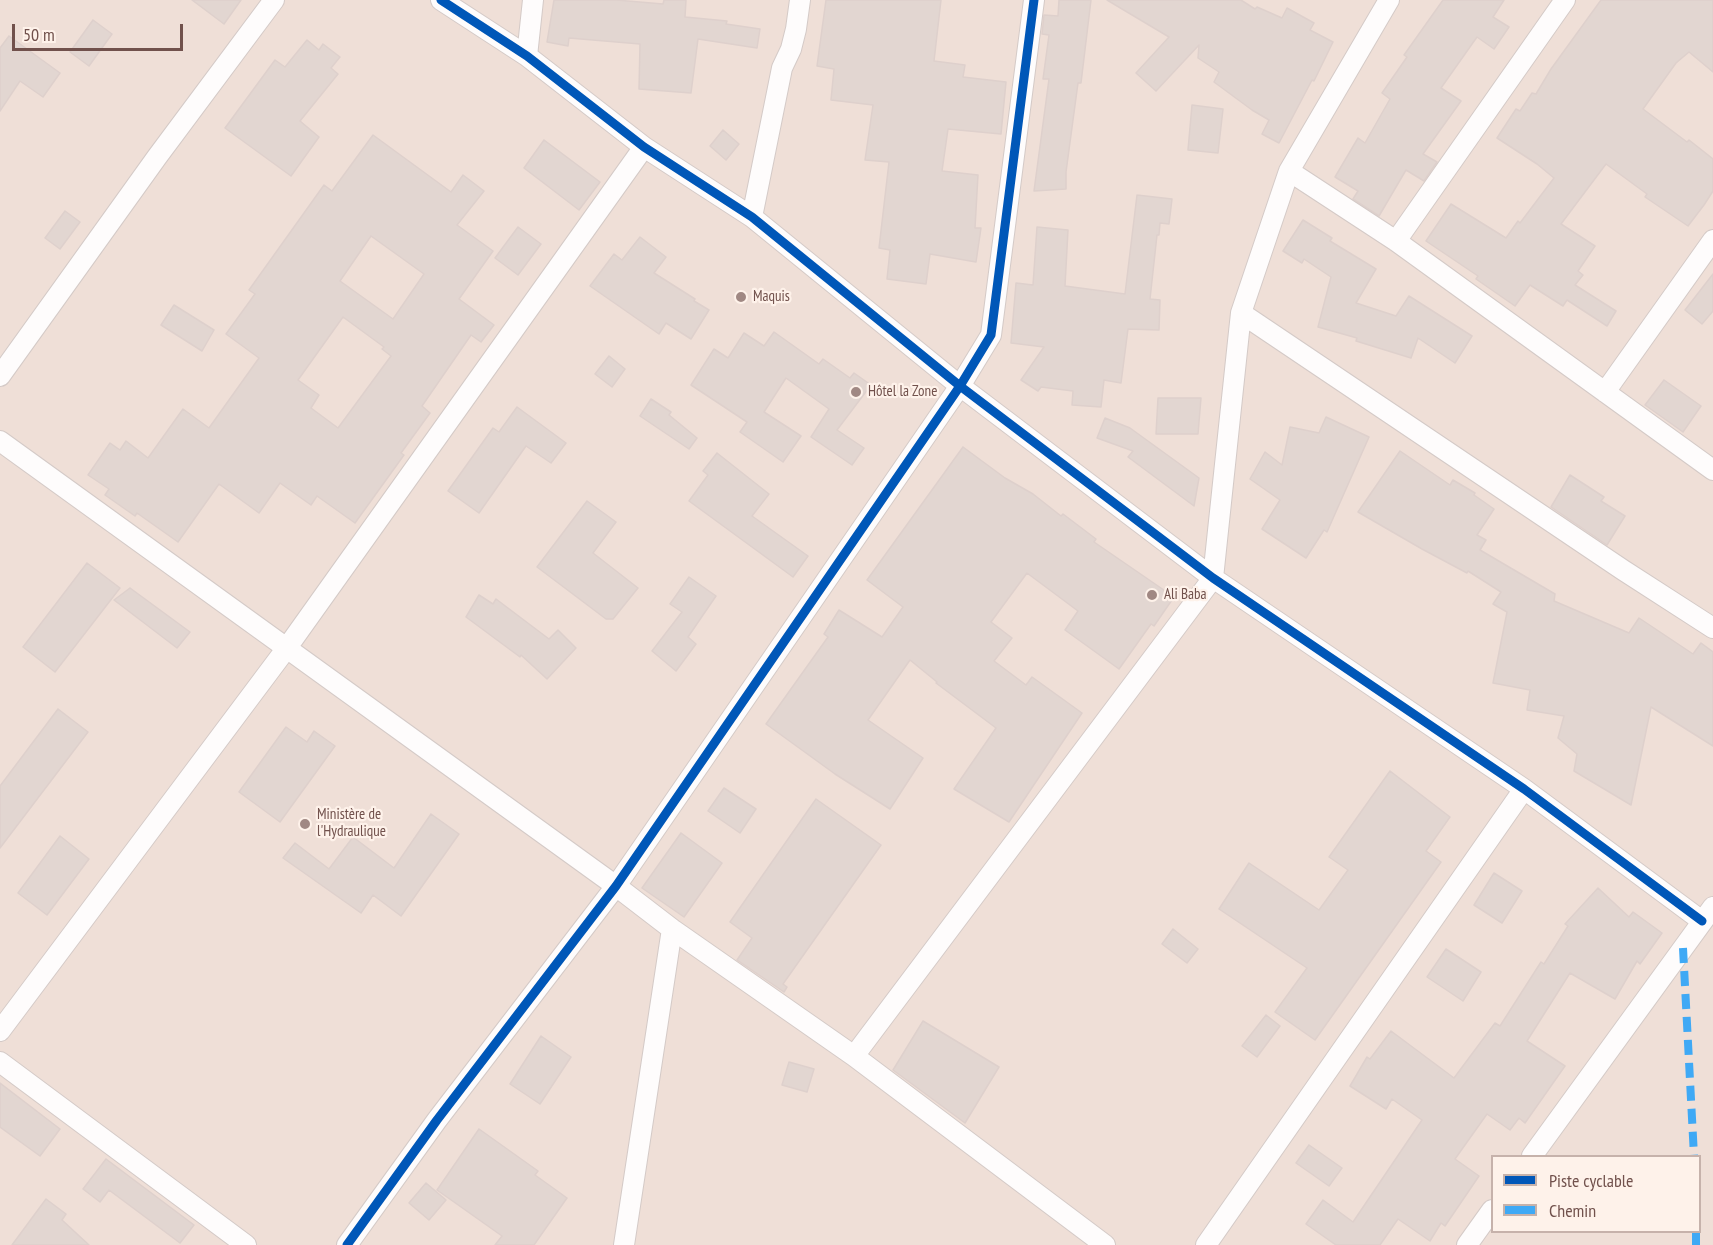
<!DOCTYPE html>
<meta charset="utf-8">
<style>
body{margin:0}
#map{position:relative;width:1713px;height:1245px;overflow:hidden;background:#f6eee9;font-family:"PT Sans Narrow",sans-serif}
canvas{display:block}
.legend{position:absolute;left:1491px;top:1155px;width:210px;height:78px;box-sizing:border-box;background:#fef2ea;border:2px solid #c6b2ab;margin:0;padding:8px 10px;list-style:none;font-size:18px;color:#71514c}
.legend li{display:flex;align-items:center;gap:12px;height:30px}
.legend b{width:30px;border:2px solid #c6b2ab}
.scale{position:absolute;left:12px;top:24px;width:171px;height:27px;box-sizing:border-box;border:3px solid #71514c;border-top:0;padding-left:8px;font-size:18px;line-height:21px;white-space:nowrap;color:#71514c;-webkit-text-stroke:4px #fef2ea;paint-order:stroke}
</style>
<div id="map">
<canvas width="1713" height="1245"></canvas>
<ul class="legend">
<li><b style="height:8px;background:#0057b8"></b>Piste cyclable</li>
<li><b style="height:8px;background:#3fa9f5"></b>Chemin</li>
</ul>
<div class="scale">50 m</div>
</div>
<script>
const ctx = document.querySelector('canvas').getContext('2d');
ctx.lineJoin = 'round';
function fillPath(path, color) {
  ctx.fillStyle = color;
  ctx.fill(path, 'evenodd');
}
function shape(rows) {
  const path = new Path2D();
  for (const r of rows) {
    path.moveTo(r[0], r[1]);
    for (let i = 2; i < r.length; i += 2) path.lineTo(r[i], r[i + 1]);
  }
  return path;
}
function strokePath(path, color, width, dash) {
  ctx.strokeStyle = color;
  ctx.lineWidth = width;
  ctx.lineCap = dash ? 'butt' : 'round';
  ctx.setLineDash(dash || []);
  ctx.stroke(path);
}
function drawText(font, color, halo, rows, align = 'center') {
  ctx.font = font + ' "PT Sans Narrow",sans-serif';
  ctx.lineWidth = 4.5;
  ctx.setLineDash([]);
  ctx.textBaseline = 'middle';
  ctx.strokeStyle = halo;
  ctx.fillStyle = color;
  for (const [text, x, y, turn = 0] of rows) {
    ctx.save();
    ctx.translate(x, y);
    ctx.rotate((+turn || 0) * Math.PI / 180);
    ctx.textAlign = isNaN(turn) ? turn : align;
    if (halo) ctx.strokeText(text, 0, 0);
    ctx.fillText(text, 0, 0);
    ctx.restore();
  }
}
fillPath(shape([
 [0,0,1713,0,1713,1245,0,1245],
 [1492,1156,1700,1156,1700,1232,1492,1232]
]), '#efdfd7');
const building = shape([
 [192,0,241,0,224,24,192,0],
 [554,0,616,0,663,4,664,0,686,0,685,17,727,21,726,24,760,29,757,48,698,39,691,93,639,89,640,44,569,38,568,46,547,42,554,0],
 [826,0,941,0,934,61,965,65,963,77,1006,82,1001,134,948,129,942,171,978,175,975,228,981,228,976,262,930,254,926,284,887,279,890,250,879,248,889,162,865,160,873,105,831,100,834,69,817,66,826,0],
 [1059,0,1091,0,1081,83,1078,83,1066,172,1066,189,1034,191,1049,79,1043,79,1049,35,1042,34,1044,15,1058,16,1059,0],
 [1107,0,1241,0,1255,9,1257,7,1282,18,1287,8,1314,23,1310,30,1333,42,1314,81,1312,80,1279,143,1262,134,1269,120,1252,110,1214,82,1219,72,1198,58,1199,45,1156,91,1136,73,1169,37,1107,0],
 [1443,0,1504,0,1493,17,1509,27,1494,49,1477,37,1441,88,1461,101,1423,154,1437,162,1424,181,1406,170,1379,216,1353,199,1358,191,1335,177,1358,138,1365,143,1390,99,1382,93,1407,57,1404,55,1443,0],
 [1601,0,1713,0,1713,72,1689,52,1676,63,1643,109,1687,142,1689,140,1713,159,1713,191,1704,205,1688,226,1645,197,1647,194,1606,164,1561,224,1595,246,1578,271,1583,275,1575,285,1616,311,1607,326,1567,300,1563,306,1530,285,1515,306,1476,279,1478,276,1426,241,1451,204,1506,238,1518,221,1520,223,1554,178,1537,164,1497,138,1516,109,1520,111,1532,93,1536,94,1551,69,1601,0],
 [93,20,112,34,89,66,70,52,93,20],
 [9,36,60,73,43,97,20,81,0,111,0,48,9,36],
 [307,40,319,50,323,44,340,57,331,68,338,74,300,121,319,137,291,176,225,128,275,60,285,67,307,40],
 [1192,105,1223,109,1218,153,1188,150,1192,105],
 [723,130,739,144,726,160,710,146,723,130],
 [373,135,451,192,463,175,484,191,457,225,493,251,459,299,494,325,481,342,471,335,422,406,430,413,401,453,404,455,355,523,317,496,311,505,280,483,259,513,219,484,178,542,137,513,135,516,105,495,109,489,88,475,110,443,120,450,126,441,148,458,183,409,209,428,259,358,226,334,255,294,249,290,324,185,332,191,373,135],
 [371,236,424,274,393,319,340,281,371,236],
 [343,317,384,347,382,349,391,356,338,428,311,408,319,395,298,380,343,317],
 [544,140,600,182,579,210,524,168,544,140],
 [1137,195,1172,199,1169,224,1160,223,1159,235,1157,235,1150,299,1160,300,1159,330,1128,329,1121,383,1104,380,1101,407,1072,405,1073,391,1041,387,1038,391,1021,380,1044,347,1011,343,1016,283,1033,285,1037,227,1068,230,1065,286,1125,294,1137,195],
 [65,211,80,222,60,249,45,238,65,211],
 [1303,220,1332,238,1330,241,1376,269,1356,303,1396,316,1409,296,1472,336,1455,363,1418,338,1411,358,1356,341,1357,338,1318,327,1331,277,1304,259,1302,263,1283,251,1303,220],
 [518,227,541,244,518,275,495,258,518,227],
 [640,237,666,257,654,273,695,299,694,301,709,310,691,339,666,323,659,334,590,286,614,254,622,260,640,237],
 [1713,274,1713,311,1702,324,1685,310,1713,274],
 [174,305,214,330,202,351,161,325,174,305],
 [774,332,819,364,823,359,850,378,854,373,871,385,837,430,864,448,852,465,811,437,829,409,786,378,764,412,801,436,783,462,740,432,747,422,691,385,714,349,728,358,744,333,764,346,774,332],
 [609,356,625,369,612,387,595,374,609,356],
 [1664,380,1701,406,1683,432,1645,405,1664,380],
 [1158,398,1201,398,1198,434,1156,434,1158,398],
 [651,399,671,412,669,415,697,438,689,449,640,416,651,399],
 [517,407,566,443,551,463,526,446,479,513,448,491,493,428,499,432,517,407],
 [1326,417,1369,437,1327,532,1324,530,1306,558,1262,529,1280,500,1250,479,1265,452,1282,465,1290,427,1319,433,1326,417],
 [1105,418,1130,428,1199,478,1194,506,1128,457,1133,451,1097,438,1105,418],
 [963,447,1005,478,1033,494,1061,516,1063,514,1096,539,1094,542,1174,597,1154,626,1151,624,1119,669,1065,630,1078,611,1027,573,991,622,1012,638,994,661,1026,685,1032,677,1082,713,1009,822,954,789,996,728,936,683,937,682,910,660,868,720,923,758,890,809,835,774,766,724,828,637,824,634,839,610,882,637,903,607,867,580,963,447],
 [1400,451,1450,485,1453,480,1475,493,1474,495,1494,509,1477,535,1486,540,1480,550,1555,594,1554,601,1629,633,1639,618,1693,654,1701,643,1713,652,1713,746,1651,707,1631,805,1574,771,1577,754,1558,738,1564,716,1527,710,1530,690,1493,683,1507,612,1493,604,1501,592,1468,571,1467,573,1422,549,1358,512,1400,451],
 [717,453,769,494,752,516,808,556,793,577,689,501,708,475,703,471,717,453],
 [1570,475,1604,497,1601,501,1625,516,1607,545,1551,507,1570,475],
 [587,501,616,522,593,553,638,588,613,619,606,619,537,567,587,501],
 [87,563,120,588,55,672,23,647,87,563],
 [689,577,716,596,688,637,696,644,676,671,652,651,682,612,670,604,689,577],
 [130,588,190,632,177,648,114,600,130,588],
 [479,595,493,604,496,599,549,639,558,630,576,648,547,679,521,655,520,657,466,617,479,595],
 [58,709,88,732,0,848,0,786,58,709],
 [286,727,307,742,314,731,335,746,280,822,239,792,286,727],
 [1390,771,1450,817,1426,851,1441,862,1315,1040,1275,1012,1307,968,1219,909,1249,863,1319,910,1348,870,1329,857,1390,771],
 [724,788,756,809,740,833,708,811,724,788],
 [816,799,881,845,783,984,787,987,784,992,737,960,752,938,730,922,816,799],
 [431,814,459,834,401,916,373,895,361,913,283,858,295,843,329,869,353,837,394,868,431,814],
 [681,833,722,863,684,917,642,888,681,833],
 [60,836,89,859,47,915,18,893,60,836],
 [1494,873,1522,891,1502,923,1474,905,1494,873],
 [1598,888,1629,917,1633,912,1662,933,1640,964,1637,961,1615,999,1570,973,1527,1041,1565,1066,1525,1123,1519,1118,1510,1130,1487,1114,1455,1159,1479,1176,1445,1226,1441,1223,1430,1241,1398,1219,1380,1245,1336,1245,1306,1224,1323,1200,1353,1222,1422,1120,1392,1099,1386,1109,1350,1086,1367,1057,1370,1059,1391,1031,1454,1078,1495,1023,1500,1026,1541,962,1544,964,1568,926,1565,924,1598,888],
 [1173,929,1198,949,1187,963,1162,944,1173,929],
 [1446,949,1481,972,1463,1001,1427,977,1446,949],
 [1266,1015,1280,1026,1257,1057,1242,1046,1266,1015],
 [923,1021,999,1067,965,1123,893,1070,923,1021],
 [541,1036,571,1057,540,1104,510,1084,541,1036],
 [789,1062,814,1069,807,1092,782,1085,789,1062],
 [0,1083,60,1129,40,1156,0,1127,0,1083],
 [479,1129,538,1171,535,1175,567,1198,534,1245,495,1245,502,1236,437,1190,479,1129],
 [1309,1145,1342,1168,1329,1186,1296,1163,1309,1145],
 [106,1159,194,1225,180,1243,109,1190,100,1202,83,1189,106,1159],
 [426,1183,446,1200,429,1220,409,1203,426,1183],
 [46,1199,66,1214,62,1220,89,1245,12,1245,46,1199]
]);
fillPath(building, '#e2d6d1');
strokePath(building, '#ded0cc', 1.5);
const minor = shape([
 [441,0,527,56,644,147,752,217,960,386,1213,578,1524,789,1702,921],
 [527,56,533,0],
 [1289,171,1396,241,1713,470],
 [752,217,782,68,791,49,796,29,800,0],
 [1396,241,1565,0],
 [1241,313,1623,570,1713,628],
 [0,376,157,157,274,0],
 [1605,392,1713,240],
 [0,441,616,886,672,929,854,1056,1105,1245],
 [0,1031,286,649,644,147],
 [854,1056,1213,578,1241,313,1289,171,1389,0],
 [0,1062,246,1245],
 [1532,1156,1713,907],
 [347,1245,437,1120,616,886,960,386,991,335,1034,0],
 [624,1245,672,929],
 [1206,1245,1524,789],
 [1467,1245,1492,1210]
]);
strokePath(minor, '#d4cac7', 22);
strokePath(minor, '#fefcfc', 20);
strokePath(shape([
 [1683,948,1694,1156],
 [1696,1232,1696,1245]
]), '#3fa9f5', 8, [15, 8]);
strokePath(shape([
 [441,0,527,56,644,147,752,217,960,386,1213,578,1524,789,1702,921],
 [347,1245,437,1120,616,886,960,386,991,335,1034,0]
]), '#0057b8', 9);
for (const [x, y, r, color] of [
 [741,297,6,"#a08883"],
 [856,392,6,"#a08883"],
 [1152,595,6,"#a08883"],
 [305,824,6,"#a08883"]
]) {
  const dot = new Path2D();
  dot.arc(x, y, r, 0, 2 * Math.PI);
  ctx.fillStyle = color;
  ctx.fill(dot);
  strokePath(dot, '#fef2ea', 2);
}
drawText('15px', '#71514c', '#fef2ea', [
 ["Maquis",753,297],
 ["Hôtel la Zone",868,392],
 ["Ali Baba",1164,595],
 ["Ministère de",317,815],
 ["l'Hydraulique",317,832]
], 'left');
</script>
